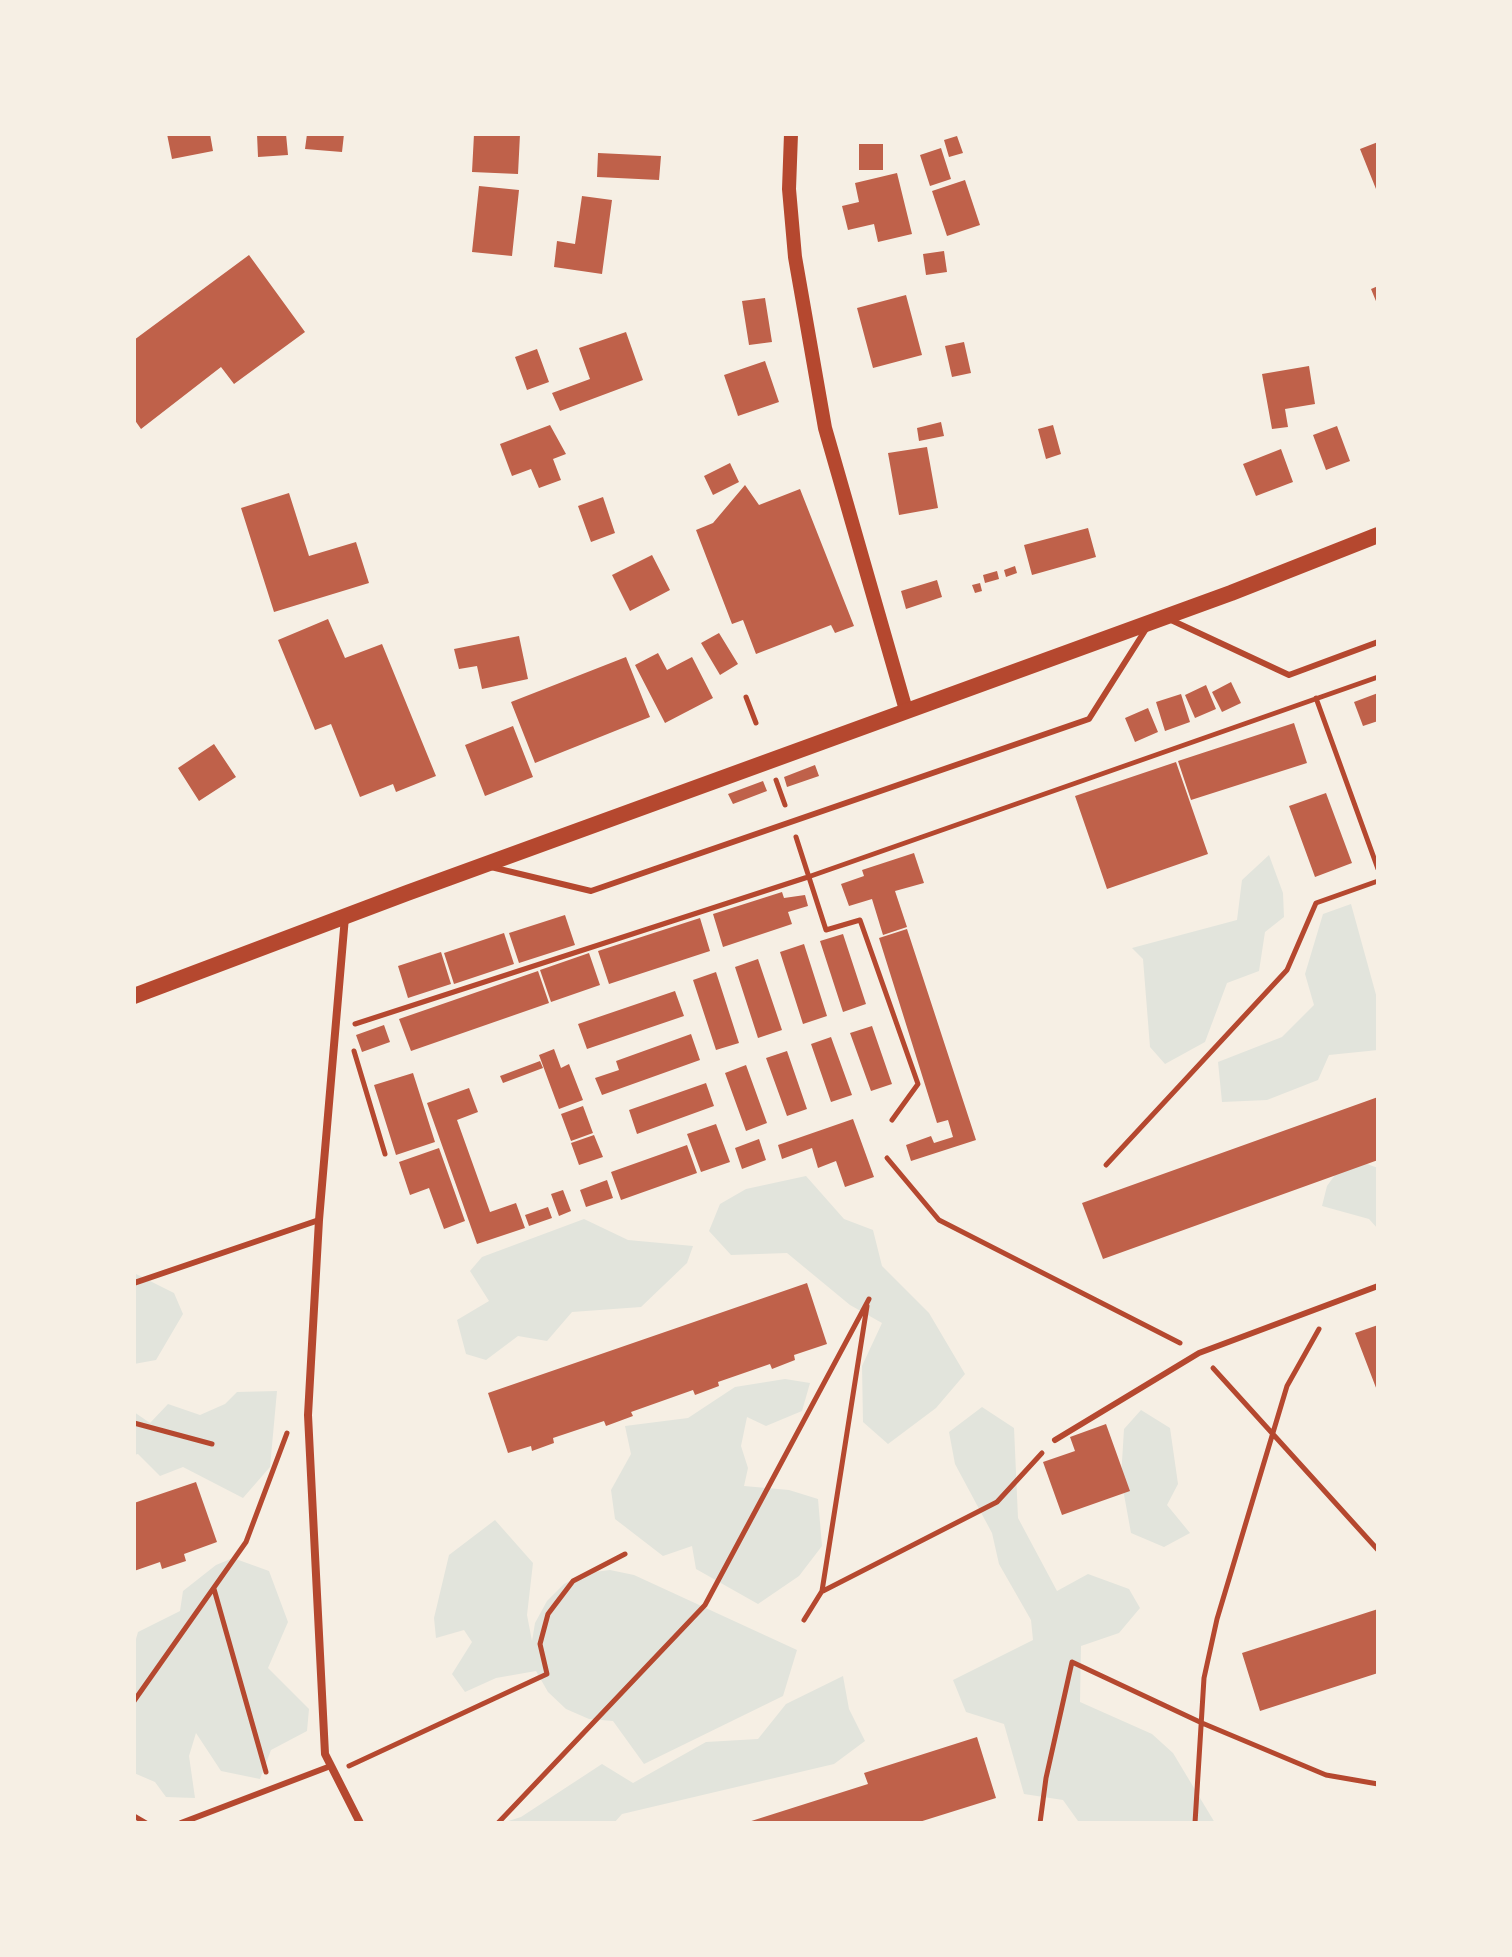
<!DOCTYPE html>
<style>
body{margin:0}
#map{position:relative;width:1512px;height:1957px;overflow:hidden;background:#f6efe4;font-family:Commissioner,sans-serif}
canvas{display:block}
.frame{position:absolute;inset:0;border:136px solid #f6efe4;pointer-events:none}
</style>
<div id="map">
<canvas width="1512" height="1957"></canvas>
<div class="frame"></div>
</div>
<script>
const ctx = document.querySelector('canvas').getContext('2d');
ctx.lineJoin = 'round';
function fillPath(path, color) {
  ctx.fillStyle = color;
  ctx.fill(path, 'evenodd');
}
function shape(rows) {
  const path = new Path2D();
  for (const r of rows) {
    path.moveTo(r[0], r[1]);
    for (let i = 2; i < r.length; i += 2) path.lineTo(r[i], r[i + 1]);
  }
  return path;
}
function strokePath(path, color, width, dash) {
  ctx.strokeStyle = color;
  ctx.lineWidth = width;
  ctx.lineCap = dash ? 'butt' : 'round';
  ctx.setLineDash(dash || []);
  ctx.stroke(path);
}
fillPath(shape([
 [1269,855,1283,893,1284,917,1265,932,1259,971,1227,983,1205,1042,1165,1064,1150,1047,1143,959,1132,948,1237,920,1242,880],
 [1351,904,1378,1002,1378,1050,1329,1055,1318,1080,1267,1100,1222,1102,1218,1062,1282,1037,1314,1005,1305,974,1323,914],
 [1348,1157,1378,1168,1378,1229,1369,1219,1322,1206,1327,1186],
 [806,1176,844,1219,873,1230,882,1266,929,1313,965,1374,936,1408,888,1444,863,1422,862,1366,882,1323,850,1305,787,1253,731,1255,709,1231,720,1204,746,1189],
 [584,1219,628,1240,693,1246,687,1263,641,1307,572,1312,547,1341,518,1336,486,1360,466,1354,457,1320,489,1301,470,1271,482,1257],
 [134,1273,174,1293,183,1314,156,1360,134,1364],
 [785,1379,810,1383,802,1411,766,1426,747,1417,741,1446,748,1468,744,1486,789,1490,818,1499,822,1546,799,1576,758,1604,696,1569,692,1546,663,1556,615,1519,611,1490,631,1454,625,1426,688,1418,735,1387],
 [277,1391,270,1467,243,1498,183,1467,160,1476,138,1454,134,1455,134,1412,150,1423,168,1404,200,1415,225,1404,237,1392],
 [982,1407,1014,1428,1018,1518,1057,1591,1088,1574,1129,1589,1140,1608,1119,1633,1081,1646,1080,1702,1152,1734,1173,1753,1215,1823,1078,1821,1063,1800,1024,1794,1004,1724,966,1712,953,1680,1033,1640,1031,1620,999,1564,992,1533,955,1464,949,1432],
 [1141,1410,1170,1428,1178,1484,1167,1505,1190,1533,1164,1547,1131,1533,1121,1478,1124,1429],
 [495,1520,533,1563,527,1615,532,1641,535,1623,547,1601,564,1584,586,1573,610,1570,634,1575,797,1650,783,1696,644,1764,613,1721,589,1719,566,1709,548,1692,536,1671,496,1678,465,1692,452,1674,472,1642,464,1630,436,1638,434,1618,449,1555],
 [233,1558,269,1571,288,1622,268,1668,309,1709,307,1731,271,1750,260,1779,221,1771,196,1733,189,1756,195,1798,166,1797,155,1782,134,1773,134,1646,138,1632,180,1611,183,1591,216,1565],
 [843,1676,849,1709,865,1741,834,1764,622,1814,614,1823,502,1823,521,1817,602,1764,633,1783,706,1742,758,1739,786,1704]
]), '#e2e4dc');
fillPath(shape([
 [167,134,210,134,213,151,172,159],
 [257,134,286,134,288,155,258,157],
 [307,134,344,134,342,152,305,149],
 [474,134,520,134,518,174,472,172],
 [957,136,963,153,949,157,944,140],
 [1378,142,1378,194,1360,149],
 [859,144,883,144,883,170,859,170],
 [941,148,951,179,930,186,920,155],
 [598,153,661,156,659,180,597,177],
 [897,173,912,234,878,242,874,224,848,230,842,206,859,202,855,183],
 [965,180,980,225,947,236,932,191],
 [479,186,519,190,512,256,472,252],
 [582,196,612,200,602,274,554,267,557,241,575,244],
 [944,251,947,272,926,275,923,254],
 [249,255,305,332,234,384,221,367,141,429,134,419,134,340],
 [1378,286,1378,306,1371,289],
 [906,295,922,355,873,368,857,308],
 [765,298,772,342,749,345,742,301],
 [626,332,643,380,560,411,552,393,590,379,579,348],
 [964,342,971,373,952,377,945,346],
 [537,349,549,382,527,390,515,357],
 [765,361,779,402,738,416,724,375],
 [1309,366,1315,404,1285,409,1288,427,1272,429,1262,374],
 [941,422,944,436,919,441,917,428],
 [550,425,566,454,553,459,561,480,539,488,531,469,512,476,500,444],
 [1053,425,1061,454,1046,459,1038,429],
 [1337,426,1350,461,1326,470,1313,435],
 [927,447,938,508,899,515,888,453],
 [1281,449,1293,482,1256,496,1243,464],
 [730,463,739,482,713,495,704,476],
 [745,485,759,505,800,489,854,626,835,633,831,625,756,654,743,620,732,624,696,530,713,523],
 [289,493,309,556,356,542,369,583,274,612,241,508],
 [603,497,615,533,591,542,578,506],
 [1088,528,1096,557,1032,575,1024,545],
 [652,555,670,590,630,611,612,575],
 [1015,566,1017,573,1006,577,1004,570],
 [997,571,999,579,985,583,983,575],
 [937,580,942,597,906,609,901,591],
 [980,583,982,591,975,593,972,585],
 [328,619,345,658,382,644,436,776,396,792,393,784,360,797,331,724,315,730,278,640],
 [719,633,738,664,720,675,701,643],
 [519,636,528,679,482,689,477,666,459,669,454,649],
 [658,653,667,670,692,657,713,698,665,723,635,665],
 [626,657,650,717,535,763,511,702],
 [1231,682,1241,703,1222,712,1212,692],
 [1206,685,1216,709,1195,718,1185,695],
 [1378,693,1378,721,1363,726,1354,702],
 [1181,694,1190,722,1165,731,1156,702],
 [1148,708,1158,732,1135,742,1125,718],
 [1294,723,1307,763,1191,800,1178,761],
 [513,726,533,777,485,796,465,745],
 [214,744,236,777,199,801,178,768],
 [1176,762,1208,854,1107,889,1075,796],
 [815,765,819,776,787,787,784,777],
 [763,781,767,791,733,804,728,794],
 [1326,793,1352,863,1315,877,1289,806],
 [914,853,924,883,895,891,907,927,883,935,872,899,849,906,841,884,864,876,862,870],
 [782,892,784,898,805,895,808,906,788,912,792,924,723,947,713,914],
 [565,915,575,945,519,963,509,933],
 [700,918,710,951,609,984,598,951],
 [907,929,976,1140,911,1161,906,1145,931,1136,934,1143,953,1137,948,1120,937,1123,879,938],
 [504,933,514,964,454,984,444,953],
 [843,934,866,1004,843,1012,820,941],
 [804,944,827,1016,803,1024,780,952],
 [441,952,451,984,408,998,398,966],
 [589,953,600,985,551,1002,540,970],
 [758,959,782,1030,758,1038,735,967],
 [538,971,549,1003,411,1051,399,1019],
 [716,972,739,1043,716,1050,693,980],
 [675,991,684,1016,587,1049,578,1024],
 [384,1025,390,1042,362,1052,356,1035],
 [872,1026,892,1084,871,1091,850,1033],
 [691,1034,700,1060,602,1095,595,1078,619,1070,616,1061],
 [831,1037,852,1095,831,1102,811,1044],
 [554,1049,561,1068,569,1064,583,1100,559,1109,539,1055],
 [787,1051,807,1109,787,1116,766,1058],
 [540,1061,543,1068,503,1083,500,1076],
 [746,1065,767,1123,746,1131,725,1073],
 [413,1073,435,1142,396,1155,374,1085],
 [706,1083,714,1106,637,1134,629,1110],
 [469,1088,478,1112,457,1120,490,1212,516,1203,525,1228,477,1244,427,1103],
 [1378,1097,1378,1160,1103,1259,1082,1203],
 [583,1106,593,1133,571,1141,561,1114],
 [853,1119,874,1177,845,1187,836,1161,818,1168,812,1148,782,1159,778,1145],
 [716,1124,730,1162,701,1172,687,1134],
 [594,1135,603,1157,579,1165,571,1143],
 [759,1139,766,1160,742,1169,735,1148],
 [687,1145,697,1173,621,1200,611,1172],
 [439,1148,465,1221,444,1229,429,1188,410,1195,399,1162],
 [607,1180,613,1198,586,1207,580,1190],
 [563,1190,571,1211,559,1216,551,1194],
 [548,1207,552,1218,529,1226,525,1215],
 [807,1283,827,1344,794,1355,795,1360,772,1369,770,1364,718,1382,719,1386,695,1395,693,1390,631,1412,633,1416,606,1426,604,1421,553,1438,554,1443,532,1451,531,1446,508,1453,488,1393],
 [1378,1325,1378,1393,1355,1333],
 [1106,1424,1130,1491,1062,1515,1043,1462,1075,1451,1070,1437],
 [196,1482,217,1542,184,1554,186,1561,162,1569,160,1562,134,1571,134,1503],
 [1378,1609,1378,1673,1260,1711,1242,1653],
 [977,1737,996,1798,916,1823,745,1823,868,1784,864,1773]
]), '#bf614a');
strokePath(shape([
 [746,697,756,723],
 [1316,698,1378,869],
 [776,780,785,805],
 [796,837,826,930,860,920,918,1084,892,1120],
 [355,1024,808,877,1378,677],
 [354,1051,385,1154],
 [887,1158,939,1220,1180,1343],
 [1106,1165,1287,970,1316,903,1378,881],
 [1213,1368,1378,1550],
 [134,1423,212,1444],
 [214,1589,266,1772],
 [823,1591,997,1502,1042,1453],
 [804,1620,822,1591,867,1306],
 [134,1701,246,1542,287,1433],
 [349,1766,547,1674,540,1644,548,1614,573,1581,625,1554],
 [134,1816,146,1823],
 [498,1823,705,1605,869,1299],
 [1040,1823,1046,1778,1072,1662,1202,1723,1326,1775,1378,1784],
 [1195,1823,1204,1678,1217,1619,1287,1386,1319,1329]
]), '#b5482f', 5);
strokePath(shape([
 [1171,620,1289,675,1378,642],
 [491,867,591,891,1089,719,1146,629],
 [134,1283,319,1220],
 [1055,1440,1199,1353,1378,1286],
 [181,1823,328,1767]
]), '#b5482f', 6);
strokePath(shape([
 [345,917,319,1220,308,1415,325,1754,360,1823]
]), '#b5482f', 8);
strokePath(shape([
 [791,134,789,189,795,257,825,428,906,710]
]), '#b5482f', 14);
strokePath(shape([
 [134,996,407,893,1231,593,1378,535]
]), '#b5482f', 16);
</script>
